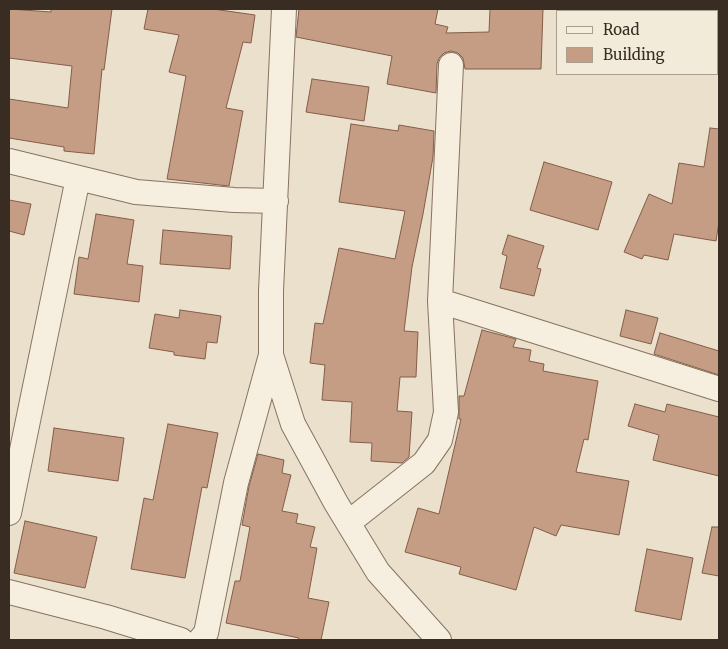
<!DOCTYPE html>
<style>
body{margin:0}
#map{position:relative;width:728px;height:649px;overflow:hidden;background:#ebe0cb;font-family:Merriweather,serif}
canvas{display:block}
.frame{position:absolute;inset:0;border:10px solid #382c23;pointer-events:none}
.legend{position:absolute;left:556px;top:10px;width:162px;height:65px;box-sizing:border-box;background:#f3ebda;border:1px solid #a89f91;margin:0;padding:6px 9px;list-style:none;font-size:15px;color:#382c23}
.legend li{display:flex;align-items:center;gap:10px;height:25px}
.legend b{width:25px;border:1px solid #a89f91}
</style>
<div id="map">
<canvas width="728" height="649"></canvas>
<div class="frame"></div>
<ul class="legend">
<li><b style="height:6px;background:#f6eede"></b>Road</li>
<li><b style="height:14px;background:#c59d85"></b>Building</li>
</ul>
</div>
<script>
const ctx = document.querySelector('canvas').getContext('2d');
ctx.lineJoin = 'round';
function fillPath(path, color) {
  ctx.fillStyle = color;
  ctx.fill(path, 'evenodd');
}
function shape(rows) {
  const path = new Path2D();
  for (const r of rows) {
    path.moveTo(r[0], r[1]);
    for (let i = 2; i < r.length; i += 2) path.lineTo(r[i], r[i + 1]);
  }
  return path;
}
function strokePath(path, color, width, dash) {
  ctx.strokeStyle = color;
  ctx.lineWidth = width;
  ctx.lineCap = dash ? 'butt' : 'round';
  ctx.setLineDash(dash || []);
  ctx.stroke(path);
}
const building = shape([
 [9,9,51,12,51,9,112,9,104,70,102,69,94,154,64,151,64,147,9,138,9,99,68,108,72,66,9,58,9,9],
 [148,9,213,9,255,15,251,43,243,42,226,108,243,111,229,186,167,179,186,76,169,72,179,35,144,29,148,9],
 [299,9,438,9,435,24,448,27,446,33,489,32,490,9,543,9,541,69,465,69,463,58,458,53,451,51,444,53,439,58,437,64,436,93,387,84,392,56,296,37,299,9],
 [312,79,369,87,364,121,306,112,312,79],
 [351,124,398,131,399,125,434,131,433,157,423,214,412,267,404,331,418,332,416,377,400,377,397,411,412,412,409,457,402,463,371,461,372,443,350,442,352,402,322,400,325,365,310,363,315,323,323,324,339,248,395,259,405,211,339,202,351,124],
 [710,128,719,129,719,222,716,241,674,234,668,260,644,255,642,259,624,252,649,194,672,204,679,163,704,167,710,128],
 [544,162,612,182,598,230,530,210,544,162],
 [9,200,31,204,24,235,9,231,9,200],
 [96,214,134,220,127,264,143,266,139,302,74,294,79,257,88,259,96,214],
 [163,230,232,236,230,269,160,264,163,230],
 [508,235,544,246,537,268,541,269,534,296,500,288,507,256,502,254,508,235],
 [180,310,221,316,217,343,207,342,205,359,174,355,174,352,149,348,155,314,179,318,180,310],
 [626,310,658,318,651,344,620,336,626,310],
 [482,330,516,339,513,347,531,350,529,361,544,364,543,371,598,381,588,440,584,439,576,472,629,481,619,535,561,525,556,536,534,527,516,590,459,574,461,567,405,552,418,508,439,514,461,419,459,419,459,396,464,396,482,330],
 [660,333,719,351,719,375,654,354,660,333],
 [635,404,665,412,667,404,719,417,719,476,653,460,659,435,628,426,635,404],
 [168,424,218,433,207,488,202,487,185,578,131,569,144,498,153,500,168,424],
 [54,428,124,438,118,481,48,471,54,428],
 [258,454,284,460,282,473,291,475,282,511,298,514,296,523,315,527,310,547,317,548,308,598,329,602,321,640,298,640,299,638,226,623,235,581,240,581,250,527,242,525,249,486,258,454],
 [25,521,97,537,85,588,14,573,25,521],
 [712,527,719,527,719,576,702,573,712,527],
 [647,549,693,558,681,620,635,611,647,549]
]);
fillPath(building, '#c59d85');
strokePath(building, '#835d49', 1);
const street = shape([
 [284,9,271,291,271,355,293,424,336,503,378,572,439,640],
 [717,21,719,21],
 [9,161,136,192,234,200,276,201],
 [440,301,719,389],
 [9,513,78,178],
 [348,523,424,463,440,440,446,412,440,301,451,65],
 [9,592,106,617,181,640],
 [200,640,206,633,236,483,271,355]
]);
strokePath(street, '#867361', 26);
strokePath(street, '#f6eede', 24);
</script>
